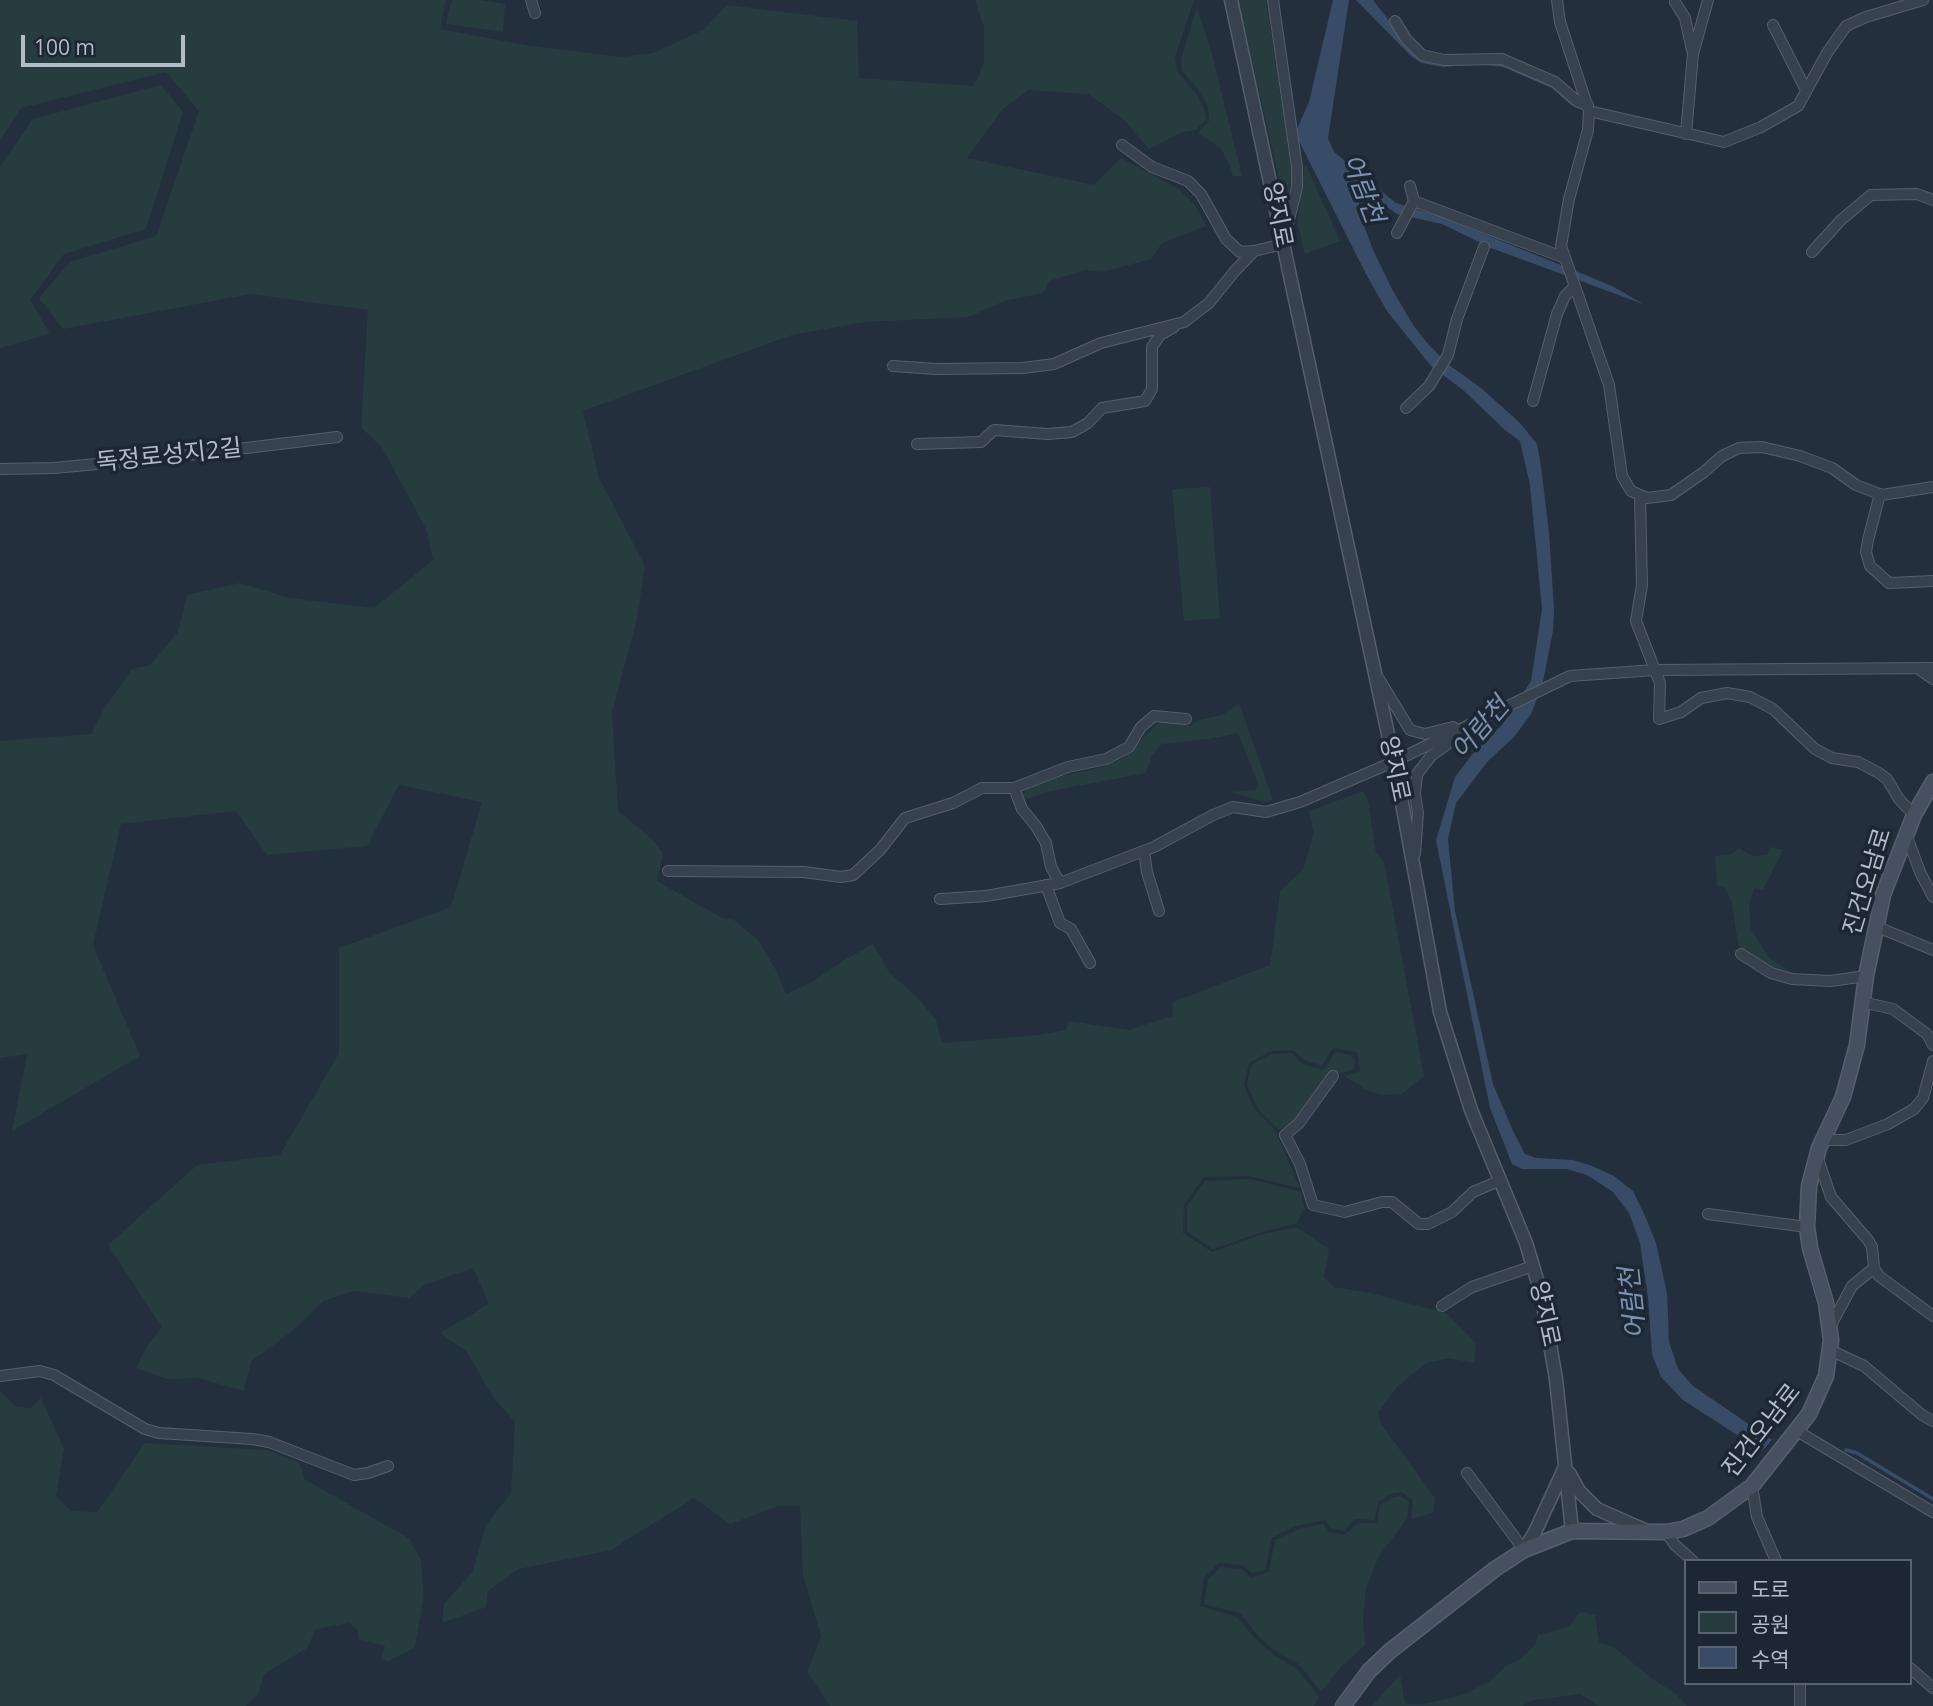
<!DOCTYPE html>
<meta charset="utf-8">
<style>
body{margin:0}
#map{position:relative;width:1933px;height:1706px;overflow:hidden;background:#242f3e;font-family:"Open Sans","Noto Sans KR",sans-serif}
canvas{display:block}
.legend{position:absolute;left:1684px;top:1559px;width:228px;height:126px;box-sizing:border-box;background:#1d2633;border:2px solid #59626f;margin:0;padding:9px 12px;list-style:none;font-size:21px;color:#b4bcc9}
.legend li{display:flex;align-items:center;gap:14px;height:35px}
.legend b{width:35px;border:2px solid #59626f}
.scale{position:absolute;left:21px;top:35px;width:164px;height:32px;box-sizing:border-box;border:4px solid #b4bcc9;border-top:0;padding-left:9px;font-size:21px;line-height:24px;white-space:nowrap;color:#b4bcc9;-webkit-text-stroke:5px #1d2633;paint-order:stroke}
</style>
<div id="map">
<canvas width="1933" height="1706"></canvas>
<ul class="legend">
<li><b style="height:9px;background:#465061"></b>도로</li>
<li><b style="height:19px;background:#263c3f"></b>공원</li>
<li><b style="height:19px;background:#394c67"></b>수역</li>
</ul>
<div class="scale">100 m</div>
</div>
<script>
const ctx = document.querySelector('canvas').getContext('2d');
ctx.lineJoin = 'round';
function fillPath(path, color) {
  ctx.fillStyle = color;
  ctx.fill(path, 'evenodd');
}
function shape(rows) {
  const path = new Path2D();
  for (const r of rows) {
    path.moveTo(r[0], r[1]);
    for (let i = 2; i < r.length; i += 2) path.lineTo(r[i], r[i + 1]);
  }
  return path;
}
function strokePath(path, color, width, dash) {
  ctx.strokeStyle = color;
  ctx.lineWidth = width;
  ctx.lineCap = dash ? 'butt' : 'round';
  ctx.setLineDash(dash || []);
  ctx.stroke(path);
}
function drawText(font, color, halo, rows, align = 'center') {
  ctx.font = font + ' "Open Sans","Noto Sans KR",sans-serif';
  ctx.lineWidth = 7;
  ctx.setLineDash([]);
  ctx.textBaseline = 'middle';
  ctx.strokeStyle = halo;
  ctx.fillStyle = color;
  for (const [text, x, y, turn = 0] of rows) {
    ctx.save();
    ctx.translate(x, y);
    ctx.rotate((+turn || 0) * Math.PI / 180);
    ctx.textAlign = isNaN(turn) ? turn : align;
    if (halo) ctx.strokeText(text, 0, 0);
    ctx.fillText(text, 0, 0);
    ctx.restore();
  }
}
fillPath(shape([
 [0,0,446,0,440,29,525,45,622,57,653,53,703,30,727,5,857,21,859,78,974,86,984,63,984,27,975,0,1194,0,1175,57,1177,71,1195,92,1204,108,1206,120,1196,130,1182,132,1149,149,1124,120,1088,94,1028,90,1002,110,967,158,1094,185,1121,158,1179,189,1195,205,1206,226,1162,243,1151,259,1103,272,1085,270,1049,281,1043,293,1004,301,969,317,865,322,792,335,583,411,599,478,645,566,636,623,612,712,618,811,652,839,663,853,657,881,722,918,734,920,758,940,776,970,786,994,812,982,846,959,873,944,889,972,917,997,936,1020,942,1043,1038,1035,1066,1030,1069,1021,1129,1030,1172,1016,1173,1002,1270,965,1280,891,1303,870,1314,832,1309,811,1363,791,1368,800,1376,853,1384,862,1424,1076,1402,1094,1380,1095,1365,1089,1344,1076,1360,1071,1357,1052,1333,1048,1322,1066,1304,1060,1293,1050,1271,1051,1249,1063,1244,1086,1255,1110,1275,1130,1300,1188,1249,1176,1204,1177,1184,1205,1183,1233,1212,1252,1264,1234,1296,1227,1329,1249,1324,1277,1334,1287,1370,1293,1446,1313,1476,1343,1474,1363,1448,1358,1426,1363,1398,1386,1378,1412,1381,1424,1435,1498,1433,1513,1411,1519,1413,1501,1402,1492,1390,1494,1378,1502,1375,1520,1355,1519,1344,1531,1330,1528,1325,1520,1296,1526,1272,1538,1265,1570,1252,1573,1242,1565,1219,1563,1204,1578,1200,1606,1237,1617,1255,1639,1277,1657,1296,1668,1319,1696,1314,1706,830,1706,807,1672,821,1636,803,1575,800,1506,779,1506,730,1524,694,1498,611,1550,519,1569,488,1591,486,1607,442,1623,444,1604,473,1571,486,1525,511,1493,515,1422,493,1397,467,1352,440,1333,489,1304,473,1268,426,1284,409,1298,353,1291,323,1301,294,1330,251,1361,244,1391,198,1378,167,1379,136,1368,147,1346,162,1327,108,1245,197,1165,280,1155,339,1053,339,948,451,907,482,802,399,785,367,846,267,855,236,811,121,824,93,945,140,1056,12,1131,27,1054,0,1058,0,741,91,734,104,709,132,669,150,665,178,632,187,595,240,583,289,598,374,608,433,560,427,531,383,449,361,427,368,310,251,294,63,329,39,298,70,262,156,236,199,111,166,72,21,108,0,140],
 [452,0,479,0,505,4,503,32,446,24],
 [1238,0,1266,0,1292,173,1286,209],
 [1197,7,1212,54,1242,176,1233,176,1229,163,1221,149,1198,133,1209,121,1208,107,1198,90,1182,70,1181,59],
 [161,85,183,112,146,229,64,254,30,300,50,334,0,348,0,166,33,119],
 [1305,163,1340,241,1305,254,1297,222],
 [1210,487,1220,618,1184,621,1172,489],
 [1239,703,1273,800,1265,802,1230,792,1255,790,1259,786,1238,733,1209,739,1162,744,1152,755,1146,773,1046,792,1025,800,1023,795,1027,789,1050,779,1102,767,1123,758,1157,724,1163,722,1190,726,1198,720,1222,715],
 [1772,847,1783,850,1763,890,1755,888,1749,904,1751,929,1769,958,1791,971,1767,966,1746,953,1738,944,1732,903,1726,889,1717,885,1715,856,1730,855,1739,848,1753,856,1767,855],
 [1335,1052,1350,1055,1355,1061,1354,1069,1341,1073,1331,1071,1309,1104,1294,1121,1279,1130,1258,1109,1247,1085,1251,1065,1271,1054,1292,1053,1302,1064,1324,1070],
 [1249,1179,1301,1192,1304,1208,1297,1223,1262,1232,1213,1249,1187,1232,1187,1206,1205,1181],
 [0,1391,16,1407,31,1408,41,1398,64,1449,56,1496,71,1511,97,1512,145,1443,267,1450,300,1463,304,1479,410,1539,421,1561,424,1595,415,1647,387,1662,382,1658,385,1646,358,1639,358,1630,349,1623,316,1629,307,1648,264,1674,258,1694,246,1706,0,1706],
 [1399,1496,1409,1502,1407,1518,1378,1558,1366,1589,1363,1618,1365,1645,1341,1667,1321,1692,1299,1664,1279,1654,1259,1637,1240,1613,1204,1604,1208,1580,1220,1567,1242,1569,1250,1578,1269,1572,1275,1540,1298,1529,1324,1524,1329,1532,1344,1535,1358,1523,1377,1523,1380,1505,1391,1498],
 [1580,1612,1595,1615,1599,1642,1616,1649,1651,1678,1676,1694,1687,1706,1598,1706,1580,1694,1530,1701,1523,1706,1372,1706,1400,1675,1405,1703,1419,1705,1463,1695,1490,1681,1506,1666,1520,1659,1535,1645,1538,1635,1570,1626]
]), '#263c3f');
fillPath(shape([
 [1333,0,1349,0,1328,138,1334,152,1396,203,1439,216,1588,276,1614,287,1643,304,1491,248,1442,224,1397,214,1377,200,1359,195,1359,212,1373,250,1392,289,1413,325,1428,344,1449,365,1481,388,1519,422,1537,444,1541,466,1549,533,1554,610,1553,631,1542,686,1531,714,1514,737,1488,761,1456,803,1448,839,1455,911,1493,1084,1513,1131,1525,1154,1536,1158,1573,1160,1592,1166,1614,1176,1633,1191,1646,1218,1656,1243,1667,1293,1669,1342,1678,1369,1693,1386,1772,1440,1762,1451,1683,1400,1661,1377,1652,1354,1648,1297,1640,1243,1629,1213,1613,1192,1587,1175,1566,1169,1522,1169,1512,1164,1490,1108,1436,840,1455,777,1471,756,1502,725,1531,681,1542,609,1530,485,1520,441,1505,430,1463,390,1431,366,1387,311,1366,274,1299,141,1297,129,1309,102],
 [1356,0,1373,0,1415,54,1499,62,1546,79,1584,108,1571,105,1552,88,1503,67,1480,64,1443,67,1422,63,1412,57]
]), '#394c67');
strokePath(shape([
 [1846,1450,1857,1453,1933,1499]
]), '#394c67', 3.5);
const minor = shape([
 [531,0,535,13],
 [1557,0,1560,22,1589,111,1588,130,1569,199,1561,246,1609,385,1622,476,1631,491,1647,498,1671,495,1704,472,1722,456,1739,448,1762,447,1800,456,1832,468,1856,485,1882,495,1933,487],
 [1675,2,1685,18,1692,50],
 [1395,21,1406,39,1422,55,1444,60,1502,59,1555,82,1578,102,1588,105],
 [1773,25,1806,90],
 [1589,111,1724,142,1761,127,1798,106,1827,53,1846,26,1866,17,1923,0],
 [1686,134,1693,54,1708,0],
 [1122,145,1152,167,1188,181,1201,194,1226,239,1240,252,1254,251,1283,244,1297,187,1297,167,1273,0],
 [1410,186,1414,201,1565,258],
 [1397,233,1414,201],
 [1812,252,1841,220,1871,195,1917,194,1933,200],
 [893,366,936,369,1023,368,1054,364,1101,343,1184,322,1209,303,1234,272,1254,251],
 [1533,401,1557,314,1565,296,1574,287],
 [1406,408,1429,386,1448,355,1457,319,1484,247],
 [917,444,981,442,994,430,1048,434,1072,432,1088,423,1102,408,1145,401,1152,389,1152,347,1160,335,1174,327],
 [0,469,54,468,172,457,337,437],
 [1880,494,1868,540,1866,552,1870,566,1889,583,1933,581],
 [1640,496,1642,585,1636,621,1660,683,1659,719,1681,712,1701,698,1727,693,1750,697,1773,709,1815,749,1832,758,1858,762,1879,773,1887,779,1899,799,1914,815],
 [1919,669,1933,679],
 [1379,679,1410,730,1425,734,1453,727],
 [1014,788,1022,809,1036,826,1046,843,1051,867,1060,883],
 [1906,834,1920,872,1933,897],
 [1144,851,1147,872,1159,911],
 [1415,854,1418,813,1415,794,1417,774,1431,756,1463,733],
 [668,871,804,872,841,877,853,875,880,850,905,818,953,803,982,788,1014,788,1068,767,1106,759,1129,747,1141,727,1154,716,1186,719],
 [1046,885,1060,923,1071,929,1090,963],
 [940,899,986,896,1060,883,1154,847,1213,815,1233,807,1266,812,1300,802,1393,762,1570,676,1655,670,1933,668],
 [1875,926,1933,950],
 [1741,954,1771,973,1792,979,1830,981,1866,976],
 [1862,1002,1893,1009,1927,1034,1933,1045],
 [1333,1076,1299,1123,1285,1135,1300,1164,1313,1205,1345,1212,1382,1202,1392,1202,1419,1224,1428,1224,1452,1212,1473,1192,1501,1180],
 [1822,1140,1846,1140,1888,1124,1914,1109,1923,1098,1933,1061],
 [1817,1156,1831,1197,1868,1240,1872,1247,1874,1268,1879,1276,1933,1316],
 [1708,1214,1807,1227],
 [1442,1306,1472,1287,1533,1266],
 [1830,1327,1852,1286,1874,1268],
 [1830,1350,1864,1366,1922,1415,1933,1421],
 [0,1376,40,1371,54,1375,145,1429,159,1433,252,1439,269,1442,354,1475,368,1473,388,1466],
 [1797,1431,1933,1512],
 [1467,1473,1524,1550],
 [1752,1486,1757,1517,1776,1561],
 [1666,1532,1675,1545,1693,1561],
 [1910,1668,1933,1688],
 [1800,1706,1800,1683]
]);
const tertiary = shape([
 [1231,0,1398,781,1440,1012,1471,1110,1526,1243,1541,1293,1556,1379,1572,1531],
 [1569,1473,1579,1491,1597,1509,1647,1531],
 [1524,1550,1535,1532,1565,1467]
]);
const secondary = shape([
 [1343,1706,1369,1671,1390,1651,1495,1569,1524,1550,1572,1531,1666,1532,1683,1529,1708,1518,1752,1486,1809,1414,1826,1376,1831,1340,1826,1303,1810,1248,1807,1227,1809,1186,1819,1148,1843,1097,1857,1045,1866,976,1883,895,1914,815,1933,782]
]);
strokePath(minor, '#565f6c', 12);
strokePath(tertiary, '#565f6c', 15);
strokePath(secondary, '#565f6c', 17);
strokePath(minor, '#38414e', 10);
strokePath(tertiary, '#38414e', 12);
strokePath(secondary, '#465061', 14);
drawText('24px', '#b4bcc9', '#1d2633', [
 ["양지로",1277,215,79],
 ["독정로성지2길",169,456,-6],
 ["양지로",1394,769,78],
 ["진건오남로",1868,882,-73],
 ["양지로",1544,1314,78],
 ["진건오남로",1762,1431,-52]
]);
drawText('italic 26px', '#7c92b1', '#1d2633', [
 ["어람천",1362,189,69],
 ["어람천",1481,729,-49],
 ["어람천",1634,1303,-96]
]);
</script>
